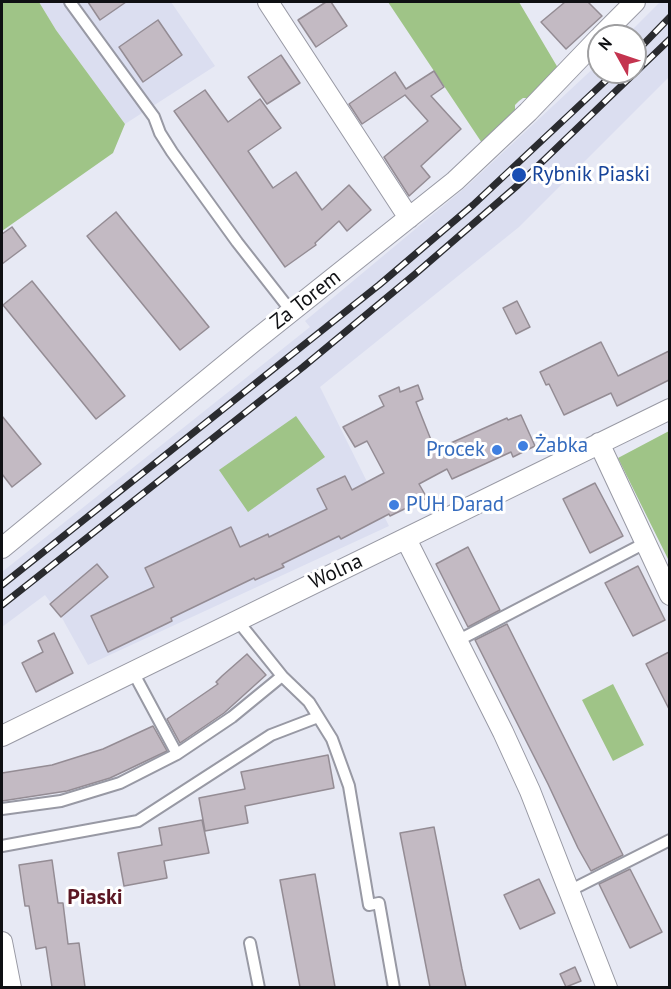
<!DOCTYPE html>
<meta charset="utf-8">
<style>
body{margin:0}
#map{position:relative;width:671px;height:989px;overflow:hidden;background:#e7e9f4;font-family:"PT Sans",sans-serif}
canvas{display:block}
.frame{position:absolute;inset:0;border:3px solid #0f1013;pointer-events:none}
.north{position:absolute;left:587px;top:24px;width:60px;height:60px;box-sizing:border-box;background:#fff;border:2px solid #9f9fa1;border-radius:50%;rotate:310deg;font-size:16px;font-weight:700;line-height:24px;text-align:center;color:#0f1013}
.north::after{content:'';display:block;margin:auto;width:21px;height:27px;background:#c4344f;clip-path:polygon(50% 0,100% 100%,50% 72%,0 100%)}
</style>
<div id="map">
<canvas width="671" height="989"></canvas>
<div class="frame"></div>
<div class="north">N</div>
</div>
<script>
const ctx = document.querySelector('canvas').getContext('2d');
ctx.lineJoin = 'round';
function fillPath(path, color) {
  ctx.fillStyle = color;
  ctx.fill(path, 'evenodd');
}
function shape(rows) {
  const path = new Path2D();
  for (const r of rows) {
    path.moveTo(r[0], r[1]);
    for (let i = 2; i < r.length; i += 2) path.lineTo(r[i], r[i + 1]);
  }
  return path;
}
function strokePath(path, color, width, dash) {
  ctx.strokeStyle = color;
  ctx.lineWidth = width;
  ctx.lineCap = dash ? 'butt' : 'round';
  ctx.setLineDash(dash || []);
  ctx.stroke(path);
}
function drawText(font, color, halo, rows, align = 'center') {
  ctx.font = font + ' "PT Sans",sans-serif';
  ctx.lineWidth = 6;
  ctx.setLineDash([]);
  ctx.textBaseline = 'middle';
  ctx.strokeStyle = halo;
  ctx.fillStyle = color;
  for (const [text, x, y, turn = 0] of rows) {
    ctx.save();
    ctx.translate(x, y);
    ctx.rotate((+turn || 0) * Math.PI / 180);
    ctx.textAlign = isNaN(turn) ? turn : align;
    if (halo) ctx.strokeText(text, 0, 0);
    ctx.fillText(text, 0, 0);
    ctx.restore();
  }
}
fillPath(shape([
 [39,2,171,2,215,66,125,124,56,30],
 [660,2,669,2,669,77,519,227,320,387,389,526,88,665,62,618,45,595,2,627,2,572,310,327,305,321,467,186,599,63,599,72,635,72,635,36,626,36]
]), '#dbdef0');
fillPath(shape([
 [2,2,39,2,56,30,125,124,113,153,2,231],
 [388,2,519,2,558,68,528,98,523,98,519,101,515,105,515,111,482,143],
 [296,416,325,457,248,512,219,470],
 [669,431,669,561,618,458],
 [613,684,644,745,613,761,582,700]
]), '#9fc487');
const building = shape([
 [88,2,126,2,100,20,88,2],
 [326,2,331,2,347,26,316,47,298,20,326,2],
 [565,2,588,2,602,16,566,49,541,22,565,2],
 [158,20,182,55,143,82,119,47,158,20],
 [281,55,300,83,267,104,248,77,281,55],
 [434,71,444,87,431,96,461,129,421,166,430,177,409,196,384,157,428,121,405,95,362,124,349,104,395,72,406,89,434,71],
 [205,90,228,122,260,99,281,128,248,151,273,188,296,172,322,210,349,185,371,210,347,231,339,221,315,243,316,245,285,267,174,111,205,90],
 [116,212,209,327,180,350,87,236,116,212],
 [12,227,26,246,2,264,2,234,12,227],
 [32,281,125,396,96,419,3,305,32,281],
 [517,301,530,327,516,334,503,308,517,301],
 [601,342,618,376,669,351,669,380,617,406,611,393,564,415,549,384,546,385,540,372,601,342],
 [418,385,423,399,416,402,435,450,507,418,508,420,521,415,535,446,513,457,511,452,452,479,447,469,419,484,427,498,390,516,389,514,341,539,339,536,282,564,284,567,255,580,254,578,171,618,172,621,108,652,91,616,154,587,145,568,231,527,240,547,268,534,269,537,327,509,317,489,345,476,352,490,384,473,367,441,355,447,343,427,384,406,379,396,399,387,400,392,418,385],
 [2,416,41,464,12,487,2,474,2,416],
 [595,483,623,536,590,553,563,499,595,483],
 [468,547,500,610,468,627,436,564,468,547],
 [97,564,108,577,61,617,50,604,97,564],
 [638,566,665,620,633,636,605,583,638,566],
 [507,624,623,855,591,871,578,848,548,784,475,640,507,624],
 [54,633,73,673,36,692,22,663,43,652,38,641,54,633],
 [669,652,669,709,646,664,669,652],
 [247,654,266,675,224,713,180,743,167,719,218,684,216,682,222,676,247,654],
 [153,726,167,751,110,778,67,791,2,801,2,773,52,765,103,749,153,726],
 [328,755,334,788,245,806,248,823,205,831,199,798,245,789,241,772,328,755],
 [202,820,209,853,164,861,167,878,124,886,118,853,162,845,159,828,202,820],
 [434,827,462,969,466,987,430,987,400,833,434,827],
 [52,860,58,903,63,903,68,944,79,943,85,987,52,987,46,947,36,949,29,906,25,906,19,865,52,860],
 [630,869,662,932,630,948,599,884,630,869],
 [315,874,335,987,300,987,280,880,315,874],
 [539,879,555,913,520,929,504,895,539,879],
 [575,967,581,981,566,987,560,974,575,967]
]);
fillPath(building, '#c3bac3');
strokePath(building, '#948c94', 1.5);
const service = shape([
 [70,2,154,117,160,133,172,152,237,242,291,311],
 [457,641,645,543],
 [282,676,309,702,332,739,349,786,369,905,379,903,394,988],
 [177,754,232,717,282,676,237,620],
 [2,809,61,801,120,783,177,754,133,672],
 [2,846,138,821,271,735,318,717],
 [569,891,670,840],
 [250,943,259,988]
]);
const minor = shape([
 [268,2,409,218],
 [601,36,635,2],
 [599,443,670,595],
 [406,539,503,732,530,791,607,988],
 [2,548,253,342,455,181,528,112,599,38],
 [2,736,670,409],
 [2,942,11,988]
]);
strokePath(service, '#9899a4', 14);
strokePath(minor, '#9899a4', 22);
strokePath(service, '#fff', 10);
strokePath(minor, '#fff', 20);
const rail = shape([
 [635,53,670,17],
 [2,585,379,285,473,205,615,72],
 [2,605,303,367,414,275,518,185,670,39]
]);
strokePath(rail, '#2a2b2f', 7);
strokePath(rail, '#fff', 4.5, [14]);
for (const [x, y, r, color] of [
 [519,175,8,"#1a4fb4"],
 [523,446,6,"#3f7fe0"],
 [497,450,6,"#3f7fe0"],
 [394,505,6,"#3f7fe0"]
]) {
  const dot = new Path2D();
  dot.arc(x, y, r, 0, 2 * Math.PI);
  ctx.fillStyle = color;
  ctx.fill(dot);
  strokePath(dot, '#fff', 2);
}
drawText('21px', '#164399', '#fff', [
 ["Rybnik Piaski",532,175]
], 'left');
drawText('21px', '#0f1013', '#fff', [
 ["Za Torem",306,300,-38],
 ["Wolna",336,572,-25]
]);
drawText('21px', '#366cbe', '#fff', [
 ["Żabka",535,446],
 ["Procek",485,450,"right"],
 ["PUH Darad",406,505]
], 'left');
drawText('bold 22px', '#5c1723', '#fff', [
 ["Piaski",95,898]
]);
</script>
